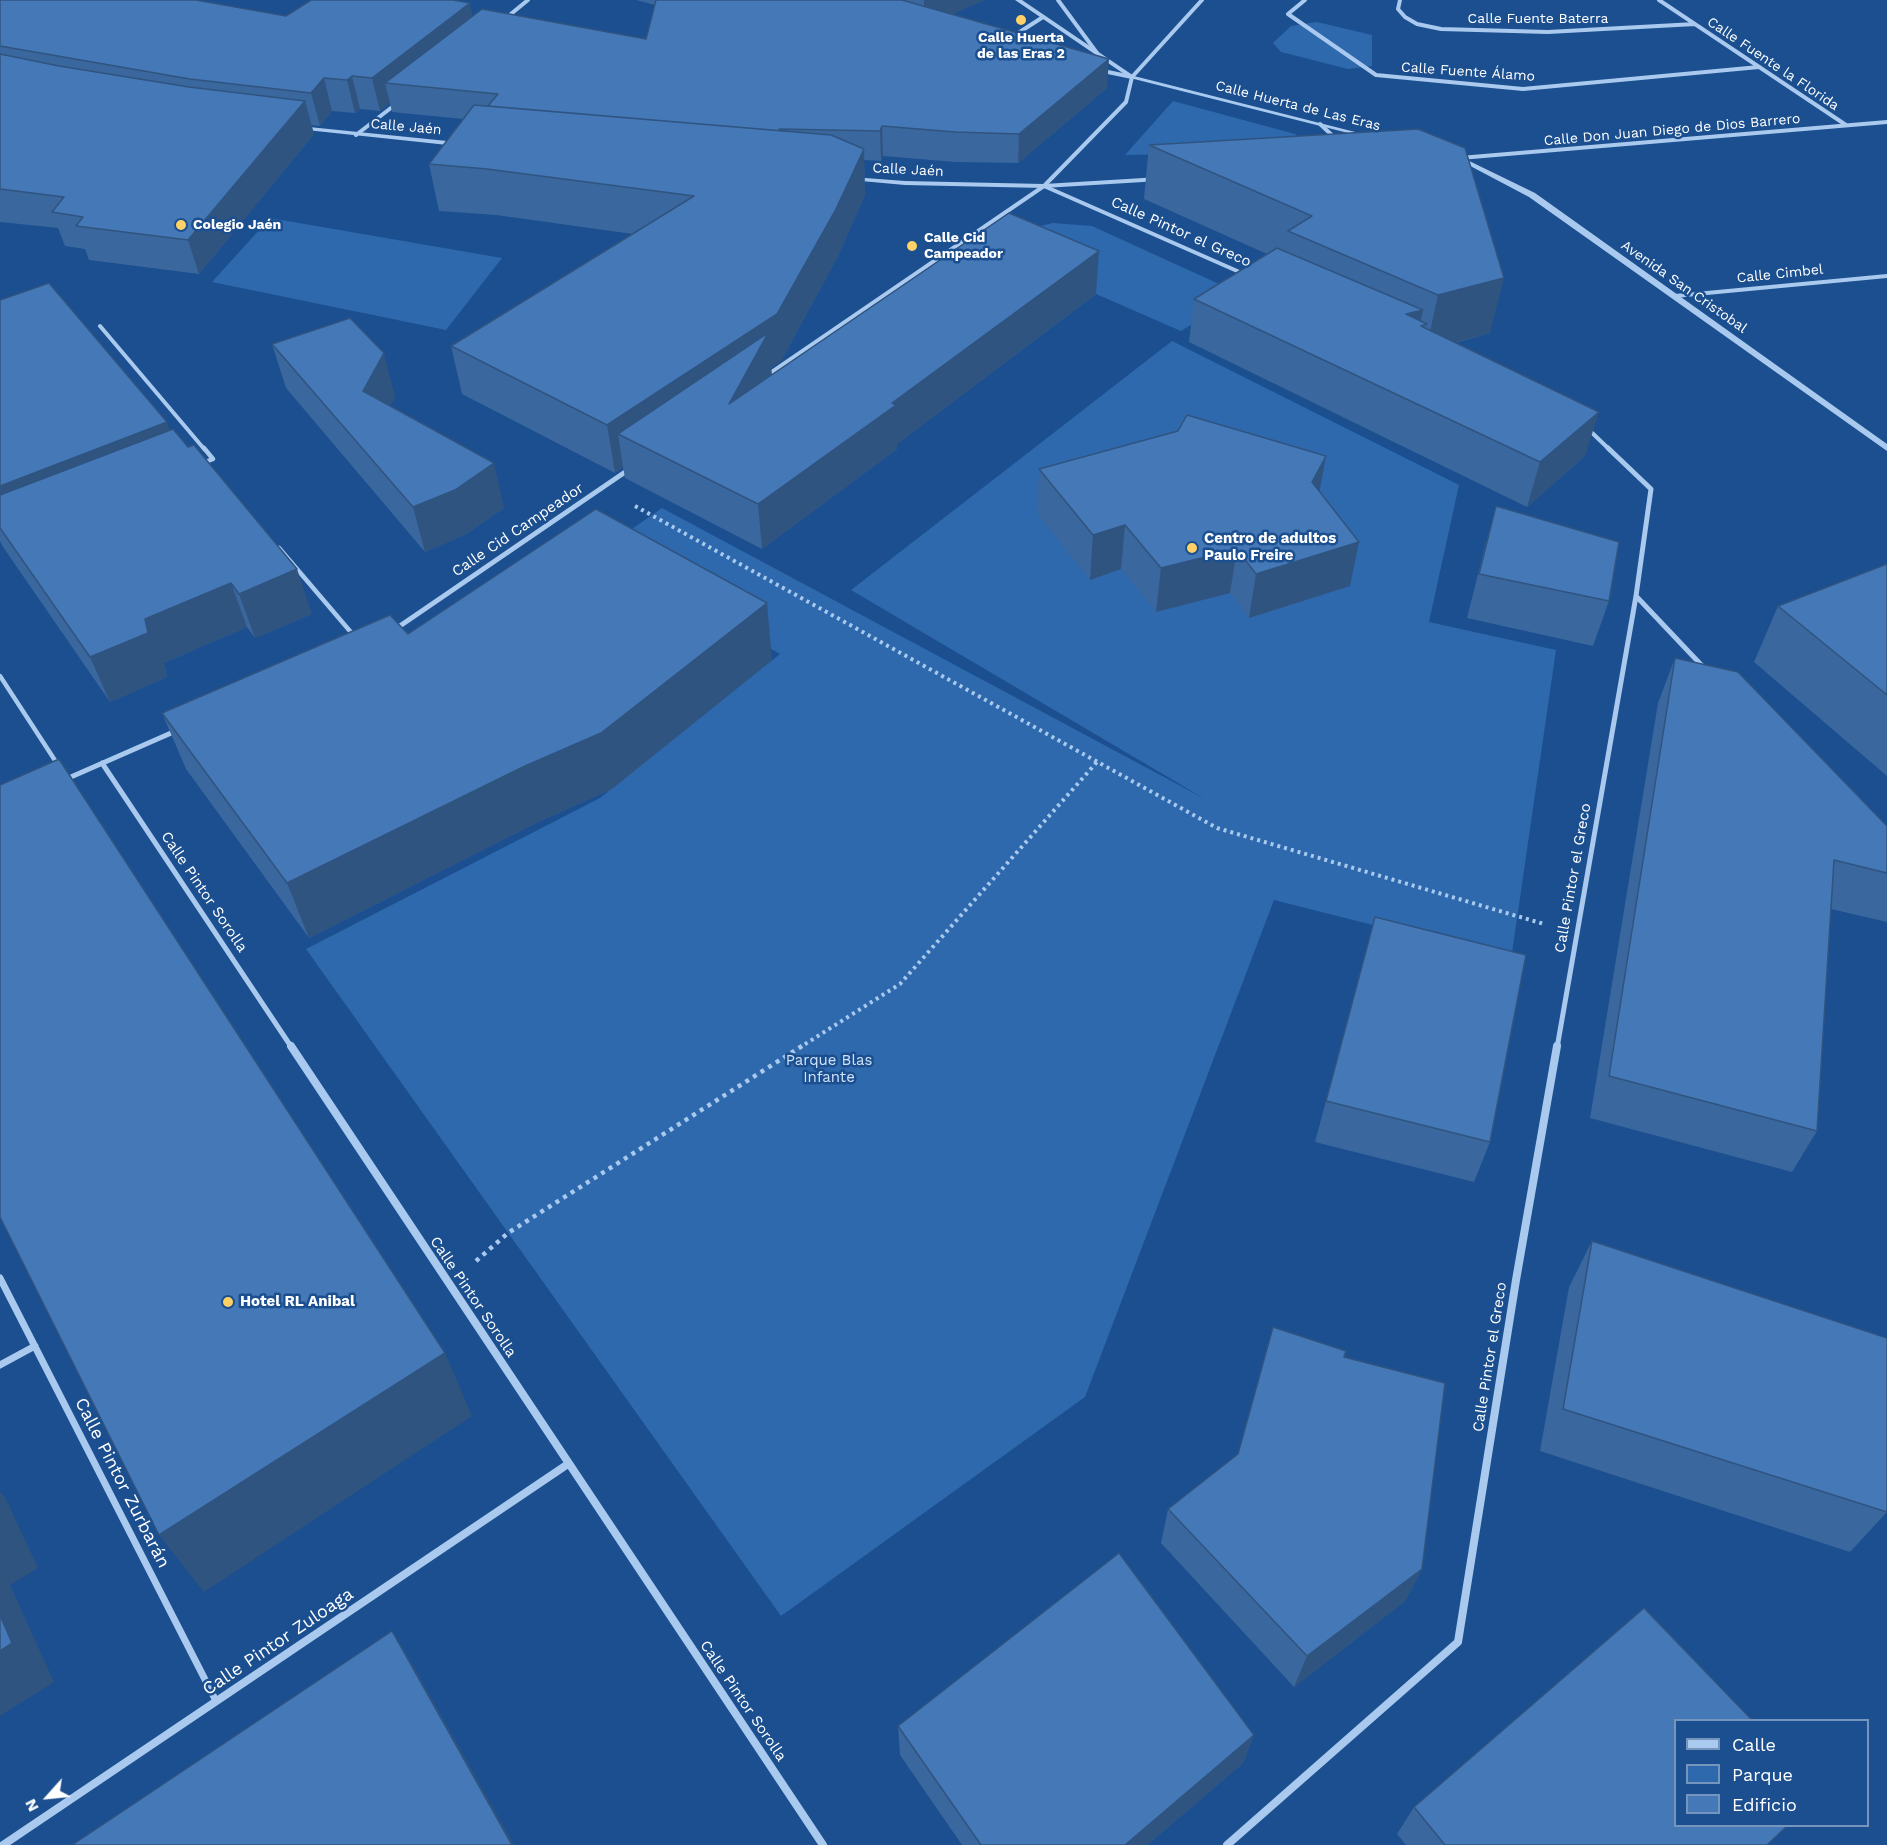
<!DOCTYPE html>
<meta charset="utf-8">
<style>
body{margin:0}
#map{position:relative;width:1887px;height:1845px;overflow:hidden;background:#1b4f8f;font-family:"Work Sans",sans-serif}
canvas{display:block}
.legend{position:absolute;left:1674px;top:1719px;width:195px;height:108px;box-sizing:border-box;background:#1b4f8f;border:2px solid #7695bc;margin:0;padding:8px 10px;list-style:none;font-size:18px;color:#fff}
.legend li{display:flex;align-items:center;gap:12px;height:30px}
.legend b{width:30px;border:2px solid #7695bc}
.north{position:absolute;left:18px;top:1767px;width:60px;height:60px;-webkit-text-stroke:4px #1b4f8f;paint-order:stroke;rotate:243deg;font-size:16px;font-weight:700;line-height:24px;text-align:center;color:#fff}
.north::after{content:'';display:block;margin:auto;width:21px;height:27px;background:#fff;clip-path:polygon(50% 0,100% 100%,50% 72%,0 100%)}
</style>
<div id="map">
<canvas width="1887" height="1845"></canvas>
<ul class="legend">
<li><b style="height:8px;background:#a9c9ee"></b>Calle</li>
<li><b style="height:16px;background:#2e69ad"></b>Parque</li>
<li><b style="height:16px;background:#4478b7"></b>Edificio</li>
</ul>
<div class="north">N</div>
</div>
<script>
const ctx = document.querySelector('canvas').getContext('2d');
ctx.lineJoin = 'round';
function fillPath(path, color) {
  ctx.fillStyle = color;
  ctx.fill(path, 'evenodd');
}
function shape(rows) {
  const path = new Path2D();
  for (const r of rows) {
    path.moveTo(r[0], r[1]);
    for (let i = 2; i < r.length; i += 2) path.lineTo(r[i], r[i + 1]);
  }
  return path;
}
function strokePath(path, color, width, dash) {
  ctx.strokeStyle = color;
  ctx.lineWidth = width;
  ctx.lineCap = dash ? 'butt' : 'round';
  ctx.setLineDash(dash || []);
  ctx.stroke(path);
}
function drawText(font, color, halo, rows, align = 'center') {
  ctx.font = font + ' "Work Sans",sans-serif';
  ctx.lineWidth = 5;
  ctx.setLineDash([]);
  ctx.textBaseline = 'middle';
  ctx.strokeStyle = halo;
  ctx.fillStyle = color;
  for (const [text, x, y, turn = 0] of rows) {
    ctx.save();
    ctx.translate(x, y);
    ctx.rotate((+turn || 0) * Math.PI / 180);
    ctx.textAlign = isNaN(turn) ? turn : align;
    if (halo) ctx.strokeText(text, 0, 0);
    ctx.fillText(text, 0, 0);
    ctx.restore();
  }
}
fillPath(shape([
 [1317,22,1372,35,1372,66,1348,69,1281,52,1273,43,1291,26],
 [1173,101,1295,134,1305,142,1283,152,1125,155],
 [270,218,502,258,446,330,212,282],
 [1053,223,1092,226,1241,294,1181,331,1096,294,1036,227],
 [1172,341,1459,485,1429,622,1556,650,1511,960,1274,900,1085,1397,781,1616,306,949,600,798,780,654,599,552,662,508,1205,799,851,590]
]), '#2e69ad');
strokePath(shape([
 [635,506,1217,828,1544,924],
 [799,1048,900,984,1097,762]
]), '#a9c9ee', 4, [3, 4]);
strokePath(shape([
 [476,1261,508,1233,802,1046]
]), '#a9c9ee', 4.5, [4, 5]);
strokePath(shape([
 [1058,0,1097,53],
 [1305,0,1288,14,1376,75,1523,89,1759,67],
 [100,326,205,450]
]), '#a9c9ee', 4);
strokePath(shape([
 [203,463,213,459,204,448],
 [279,548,355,637],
 [0,676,58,765]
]), '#a9c9ee', 4.5);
strokePath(shape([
 [0,1278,216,1701],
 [0,1365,35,1346]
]), '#a9c9ee', 7);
strokePath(shape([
 [1400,0,1398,9,1405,17,1417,24,1441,29,1548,32,1695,24],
 [1659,0,1846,125],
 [506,18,528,0],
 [1012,37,1043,17],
 [1103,71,1132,77],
 [1320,124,1335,138],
 [356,135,396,104],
 [1460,158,1887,122],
 [1044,186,1244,274],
 [1675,296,1887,276],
 [766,376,1044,186,1126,102,1132,77,1202,0],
 [1587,428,1610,450]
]), '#a9c9ee', 4);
strokePath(shape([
 [1636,596,1706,670],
 [394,630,631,468],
 [102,763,292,1048],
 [64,780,178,730],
 [1557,1048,1636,596,1651,489,1608,448]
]), '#a9c9ee', 5);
strokePath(shape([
 [291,1046,823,1845],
 [3,1845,568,1464],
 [1227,1845,1458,1642,1516,1280,1557,1046]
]), '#a9c9ee', 8);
fillPath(shape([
 [1015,0,1022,0,1134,76,1371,136,1368,138,1130,78,1015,0],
 [299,126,457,142,460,144,457,146,297,129,296,128,299,126],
 [1459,156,1535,193,1887,444,1887,451,1529,197,1457,159,1457,157,1459,156],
 [852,177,905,181,1044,184,1160,177,1164,179,1160,181,1044,188,905,185,850,180,848,179,852,177]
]), '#a9c9ee');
fillPath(shape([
 [0,0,286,16,472,16,646,39,655,5,636,0,984,0,953,14,1107,88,1018,163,955,162,883,156,881,161,864,160,865,195,838,256,781,361,771,368,772,375,1096,294,897,444,897,449,762,549,625,478,623,467,615,473,462,394,451,346,633,234,496,215,439,211,429,164,463,119,392,112,390,103,380,111,360,109,355,113,332,111,320,126,311,125,314,134,199,274,89,260,85,249,65,246,58,228,0,222],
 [1149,145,1465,148,1490,333,1455,343,1585,456,1527,507,1189,342,1194,299,1267,254,1144,199],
 [0,300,170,430,312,614,255,638,247,627,164,663,167,677,110,702,3,547,0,541],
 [272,344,395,397,390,406,504,508,466,534,425,552,286,388],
 [1039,469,1319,492,1350,586,1249,618,1230,593,1156,612,1121,569,1090,580,1037,513],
 [1496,506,1609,601,1593,646,1467,618,1484,550],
 [1887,564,1887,776,1754,662,1778,606],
 [408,634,772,660,612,789,538,822,309,938,186,769,162,713],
 [1675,658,1887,826,1887,922,1831,909,1817,1131,1792,1172,1590,1118,1658,703],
 [1375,917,1490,1142,1474,1182,1315,1142],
 [1592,1241,1887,1512,1850,1552,1540,1451,1569,1287],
 [1344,1357,1422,1569,1405,1601,1294,1687,1161,1543,1168,1509,1238,1454],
 [898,1726,1254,1735,1243,1763,1147,1845,962,1845,900,1755],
 [1414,1807,1767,1845,1406,1845,1397,1834]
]), '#3a679d');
fillPath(shape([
 [924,0,984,0,924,27],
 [470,3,476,35,385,83,390,103,380,111,372,78],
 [1109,59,1107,88,1018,163,1019,134],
 [352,76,360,109,355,113,347,80],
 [324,78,332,111,320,126,311,93],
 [305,101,314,134,199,274,188,240],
 [882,126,883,156,881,161,880,131],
 [864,149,865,195,838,256,781,361,771,368,772,377,733,448,618,434,623,467,615,473,607,425],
 [1099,251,1096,294,897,444,897,449,762,549,758,504,892,403],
 [1504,278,1490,333,1426,350,1438,295],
 [1423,310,1413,354,1406,314],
 [384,353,395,397,375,435,363,391],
 [1599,412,1585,456,1527,507,1540,462],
 [167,422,183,466,0,528,0,486],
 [1326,456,1318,500,1312,482],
 [494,463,504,508,466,534,425,552,413,507],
 [1125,525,1121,569,1090,580,1093,535],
 [1359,542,1350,586,1249,618,1256,574],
 [1237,549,1230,593,1156,612,1161,568],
 [297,569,312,614,255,638,239,594],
 [231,583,247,627,164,663,167,677,110,702,90,657,145,619],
 [767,603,772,660,612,789,538,822,309,938,287,883],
 [445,1353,472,1416,204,1592,159,1535],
 [0,1492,5,1497,38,1568,10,1585,54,1682,0,1716],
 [1422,1569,1405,1601,1294,1687,1307,1656],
 [392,1631,414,1667,514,1845,512,1845],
 [1254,1735,1243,1763,1147,1845,1125,1845]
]), '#305480');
const building = shape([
 [0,0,196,0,286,16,311,0,453,0,470,3,372,78,352,76,347,80,324,78,311,93,190,79,0,46,0,0],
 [656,0,902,0,1109,59,1019,134,955,132,882,126,880,131,779,129,783,131,488,106,498,94,385,83,482,9,646,39,656,0],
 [0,54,59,66,189,87,305,101,188,240,76,226,83,217,52,212,64,197,0,189,0,54],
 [474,105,831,135,864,149,836,209,777,314,607,425,451,346,694,196,487,169,429,164,474,105],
 [1418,129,1465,148,1504,278,1438,295,1288,231,1312,216,1149,145,1418,129],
 [1009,213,1099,251,892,403,896,405,758,504,618,434,768,333,729,404,1009,213],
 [1277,248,1423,310,1406,314,1427,324,1421,326,1599,412,1540,462,1194,299,1277,248],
 [49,283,167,422,0,486,0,300,49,283],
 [350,318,384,353,363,391,494,463,455,490,413,507,272,344,350,318],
 [1187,415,1326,456,1312,482,1359,542,1256,574,1237,549,1161,568,1125,525,1093,535,1039,469,1178,431,1187,415],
 [173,429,188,447,194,445,297,569,239,594,231,583,145,619,148,633,90,657,0,528,0,495,173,429],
 [1496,506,1619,542,1609,601,1479,574,1496,506],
 [596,509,767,603,601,733,525,766,287,883,162,713,390,615,408,634,596,509],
 [1887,564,1887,695,1778,606,1887,564],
 [1675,658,1738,672,1887,826,1887,873,1834,860,1817,1131,1609,1076,1675,658],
 [59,759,445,1353,159,1535,0,1217,0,785,59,759],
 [1375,917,1526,955,1490,1142,1326,1101,1375,917],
 [1592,1241,1887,1338,1887,1512,1563,1409,1592,1241],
 [1273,1327,1346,1351,1344,1357,1445,1383,1422,1569,1307,1656,1168,1509,1238,1454,1273,1327],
 [1119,1553,1254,1735,1125,1845,981,1845,898,1726,1119,1553],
 [1644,1608,1752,1720,1676,1720,1676,1826,1787,1826,1767,1845,1445,1845,1414,1807,1644,1608],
 [0,1615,12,1643,0,1651,0,1615],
 [392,1631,512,1845,72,1845,392,1631]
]);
fillPath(building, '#4478b7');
strokePath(building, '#305480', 1.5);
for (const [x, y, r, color] of [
 [1021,20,6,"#ffd166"],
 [181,225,6,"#ffd166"],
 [912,246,6,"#ffd166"],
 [1192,548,6,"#ffd166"],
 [228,1302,6,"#ffd166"]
]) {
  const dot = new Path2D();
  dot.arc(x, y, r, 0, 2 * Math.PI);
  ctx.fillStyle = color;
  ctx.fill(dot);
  strokePath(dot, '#1b4f8f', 2);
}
drawText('14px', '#fff', '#1b4f8f', [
 ["Calle Fuente Baterra",1538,19],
 ["Calle Fuente la Florida",1773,64,34],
 ["Calle Fuente Álamo",1468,72,4],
 ["Calle Huerta de Las Eras",1298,106,14],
 ["Calle Jaén",406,127,5],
 ["Calle Don Juan Diego de Dios Barrero",1672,130,-5],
 ["Calle Jaén",908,170,3],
 ["Calle Cimbel",1780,274,-6],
 ["Avenida San Cristobal",1684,287,35]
]);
drawText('bold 14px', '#fff', '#1b4f8f', [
 ["Calle Huerta",1021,38,"center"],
 ["de las Eras 2",1021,54,"center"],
 ["Colegio Jaén",193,225],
 ["Calle Cid",924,238],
 ["Campeador",924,254]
], 'left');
drawText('15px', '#fff', '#1b4f8f', [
 ["Calle Pintor el Greco",1181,232,24],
 ["Calle Cid Campeador",518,530,-34],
 ["Calle Pintor el Greco",1573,878,-80],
 ["Calle Pintor Sorolla",204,892,56],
 ["Calle Pintor Sorolla",473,1297,56],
 ["Calle Pintor el Greco",1490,1357,-81],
 ["Calle Pintor Sorolla",743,1701,56]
]);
drawText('bold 15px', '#fff', '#1b4f8f', [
 ["Centro de adultos",1204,539],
 ["Paulo Freire",1204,556],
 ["Hotel RL Anibal",240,1302]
], 'left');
drawText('15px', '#cfe3fa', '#1b4f8f', [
 ["Parque Blas",829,1061],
 ["Infante",829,1078]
]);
drawText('18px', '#fff', '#1b4f8f', [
 ["Calle Pintor Zurbarán",122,1483,63],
 ["Calle Pintor Zuloaga",278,1642,-34]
]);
</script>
